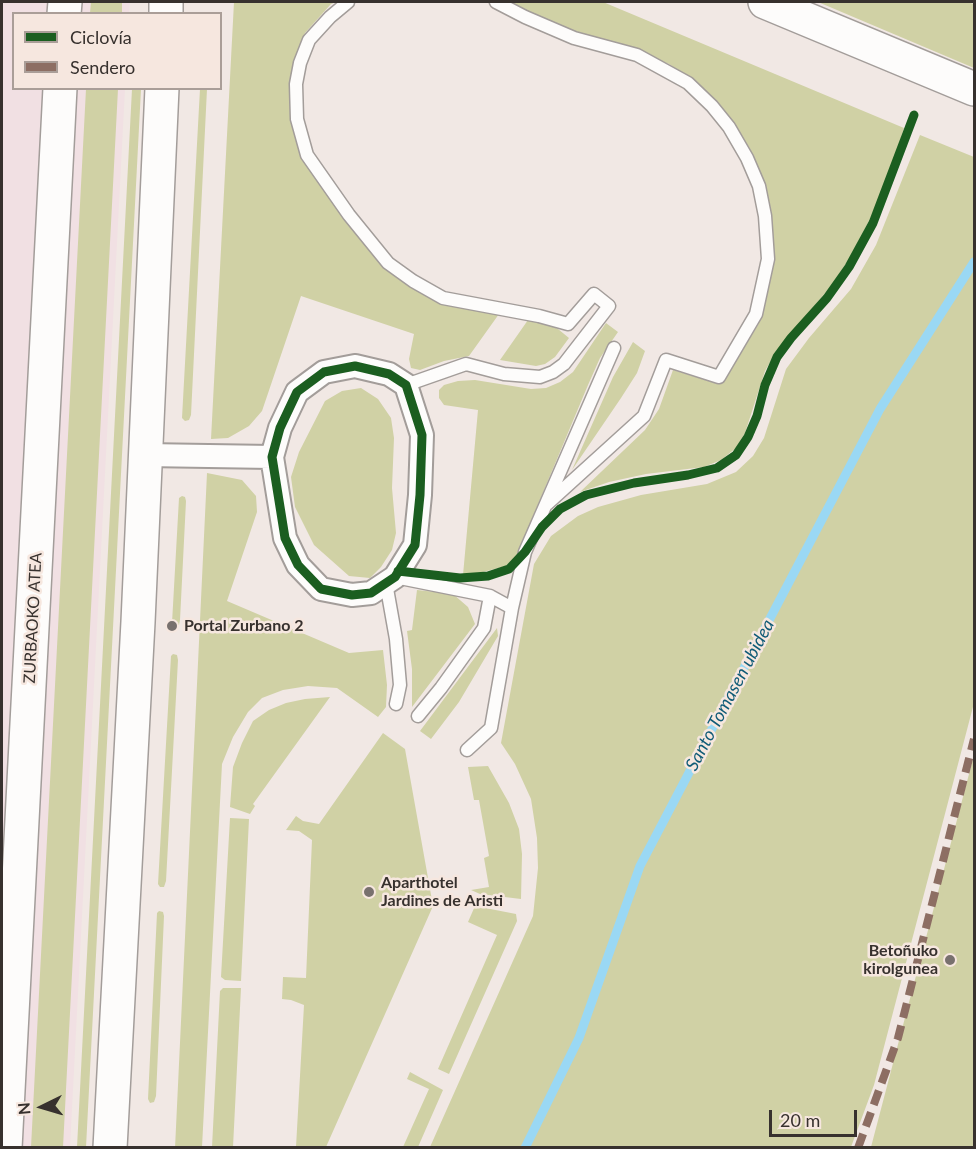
<!DOCTYPE html>
<meta charset="utf-8">
<style>
body{margin:0}
#map{position:relative;width:976px;height:1149px;overflow:hidden;background:#f1e8e4;font-family:Lato,sans-serif}
canvas{display:block}
.frame{position:absolute;inset:0;border:3px solid #37312e;pointer-events:none}
.legend{position:absolute;left:12px;top:12px;width:210px;height:78px;box-sizing:border-box;background:#f6e7df;border:2px solid #aa9e98;margin:0;padding:8px 10px;list-style:none;font-size:18px;color:#37312e}
.legend li{display:flex;align-items:center;gap:12px;height:30px}
.legend b{width:30px;border:2px solid #aa9e98}
.north{position:absolute;left:12px;top:1077px;width:60px;height:60px;-webkit-text-stroke:4px #f6e7df;paint-order:stroke;rotate:265deg;font-size:16px;font-weight:700;line-height:24px;text-align:center;color:#37312e}
.north::after{content:'';display:block;margin:auto;width:21px;height:27px;background:#37312e;clip-path:polygon(50% 0,100% 100%,50% 72%,0 100%)}
.scale{position:absolute;left:769px;top:1110px;width:88px;height:27px;box-sizing:border-box;border:3px solid #37312e;border-top:0;padding-left:8px;font-size:18px;line-height:21px;white-space:nowrap;color:#37312e;-webkit-text-stroke:4px #f6e7df;paint-order:stroke}
</style>
<div id="map">
<canvas width="976" height="1149"></canvas>
<div class="frame"></div>
<ul class="legend">
<li><b style="height:8px;background:#1b5e20"></b>Ciclovía</li>
<li><b style="height:8px;background:#8d6e63"></b>Sendero</li>
</ul>
<div class="north">N</div>
<div class="scale">20 m</div>
</div>
<script>
const ctx = document.querySelector('canvas').getContext('2d');
ctx.lineJoin = 'round';
function fillPath(path, color) {
  ctx.fillStyle = color;
  ctx.fill(path, 'evenodd');
}
function shape(rows) {
  const path = new Path2D();
  for (const r of rows) {
    path.moveTo(r[0], r[1]);
    for (let i = 2; i < r.length; i += 2) path.lineTo(r[i], r[i + 1]);
  }
  return path;
}
function strokePath(path, color, width, dash) {
  ctx.strokeStyle = color;
  ctx.lineWidth = width;
  ctx.lineCap = dash ? 'butt' : 'round';
  ctx.setLineDash(dash || []);
  ctx.stroke(path);
}
function drawText(font, color, halo, rows, align = 'center') {
  ctx.font = font + ' Lato,sans-serif';
  ctx.lineWidth = 5;
  ctx.setLineDash([]);
  ctx.textBaseline = 'middle';
  ctx.strokeStyle = halo;
  ctx.fillStyle = color;
  for (const [text, x, y, turn = 0] of rows) {
    ctx.save();
    ctx.translate(x, y);
    ctx.rotate((+turn || 0) * Math.PI / 180);
    ctx.textAlign = isNaN(turn) ? turn : align;
    if (halo) ctx.strokeText(text, 0, 0);
    ctx.fillText(text, 0, 0);
    ctx.restore();
  }
}
fillPath(shape([
 [2,2,130,2,129,13,14,14,14,88,125,89,70,1147,2,1148]
]), '#f1e0e3');
fillPath(shape([
 [91,2,122,2,122,13,90,13],
 [234,2,336,2,331,4,305,33,291,78,290,97,291,113,302,157,321,185,370,249,395,275,422,294,449,304,499,314,469,356,444,361,420,370,411,368,409,359,414,334,301,296,262,411,249,426,228,438,211,439],
 [511,2,603,2,904,128,891,169,870,219,849,259,832,285,777,350,765,371,745,433,736,448,721,460,704,467,646,474,609,482,580,492,645,430,659,409,673,370,718,384,733,365,758,325,770,278,773,234,765,183,749,147,726,113,701,86,669,64,633,49,578,33,538,17],
 [818,2,967,2,974,4,974,68],
 [86,89,118,89,63,1147,31,1147],
 [132,89,141,89,86,1147,77,1147],
 [200,89,207,89,191,415,189,420,185,421,182,418],
 [920,135,974,157,974,703,874,1085,851,1147,430,1147,533,916,538,868,537,838,531,799,515,764,501,743,534,564,551,536,578,516,598,507,641,495,707,484,736,472,753,456,764,438,786,369,809,338,851,289,876,245],
 [528,320,544,323,558,329,569,338,555,357,545,364,536,366,500,360],
 [606,323,618,332,600,358,588,385,516,557,506,566,479,573,463,575,478,410,444,405,439,398,439,390,444,385,458,381,475,380,531,389,546,388,560,382,573,372],
 [633,342,645,351,637,373,621,398,572,470,613,377],
 [361,388,378,399,391,418,394,438,392,488,396,533,392,550,381,567,370,578,349,576,314,545,295,507,291,477,299,452,325,401,342,391],
 [207,473,242,480,256,496,257,512,227,601,349,653,383,650,387,685,386,707,378,717,337,688,308,686,283,690,262,698,248,712,233,737,222,764,202,1147,175,1148],
 [182,496,185,497,186,501,180,620,179,625,175,626,172,623,179,498],
 [417,590,453,594,468,607,475,624,412,707,412,669,407,631,412,630],
 [497,628,498,636,459,702,431,739,420,731],
 [173,654,177,655,178,660,166,881,164,887,160,887,158,884,171,656],
 [330,697,253,804,255,806,250,814,230,807,233,767,242,743,253,721,269,710,286,703,305,699],
 [383,733,405,749,433,906,326,1147,274,1147,274,1146,296,1147,304,1005,291,1000,282,999,283,977,306,978,312,840,299,831,286,830,296,816,303,821,319,824],
 [974,755,974,1147,871,1147],
 [488,766,509,803,519,829,522,854,521,899,480,894,471,890,489,887,484,858,489,856,479,800,474,800,468,767],
 [230,818,249,819,241,981,225,980,221,977],
 [475,906,516,914,517,921,449,1074,438,1069,497,935,468,922],
 [159,911,163,912,164,916,156,1096,154,1102,150,1103,148,1099,157,913],
 [223,988,241,988,233,1147,212,1147,220,991],
 [410,1072,443,1090,418,1147,403,1147,429,1089,407,1079]
]), '#d0d1a5');
strokePath(shape([
 [525,1148,579,1038,640,866,880,409,974,262]
]), '#9ad8f4', 9);
const service = shape([
 [348,2,330,17,309,40,300,63,296,84,297,119,307,155,349,215,388,263,413,281,443,298,539,316,568,324,594,294,609,306,564,364,553,372,540,377,504,374,466,364,406,385],
 [496,2,525,17,574,38,637,55,688,83,712,106,729,127,747,158,759,186,765,216,768,259,756,314,719,377,666,360,644,416,547,504],
 [395,577,490,596,484,628,441,688,418,716],
 [386,583,396,639,400,685,396,704],
 [512,608,525,552,614,348],
 [467,750,491,728,512,608,490,596]
]);
const minor = shape([
 [355,366,389,374,406,385,422,435,420,495,415,545,395,577,371,593,352,595,321,589,298,565,285,538,272,457,280,428,297,392,324,372,355,366],
 [145,455,272,457]
]);
const secondary = shape([
 [765,2,974,89],
 [64,14,65,2],
 [166,14,166,2],
 [5,1148,60,88],
 [110,1148,138,622,162,88]
]);
strokePath(service, '#a39d9a', 15);
strokePath(minor, '#a39d9a', 26);
strokePath(secondary, '#a39d9a', 36);
strokePath(service, '#fdfcfb', 12);
strokePath(minor, '#fdfcfb', 22);
strokePath(secondary, '#fdfcfb', 33);
strokePath(shape([
 [858,1148,898,1038,974,739]
]), '#8d6e63', 8, [15, 8]);
strokePath(shape([
 [355,366,389,374,406,385,422,435,420,495,415,545,395,577,371,593,352,595,321,589,298,565,285,538,272,457,280,428,297,392,324,372,355,366],
 [398,571,460,578,488,576,509,569,525,552,542,527,560,509,586,495,634,483,688,475,717,468,736,455,748,437,757,416,765,385,777,357,791,338,827,298,849,267,873,223,914,115]
]), '#1b5e20', 9);
for (const [x, y, r, color] of [
 [172,626,6,"#78716e"],
 [369,892,6,"#78716e"],
 [950,960,6,"#78716e"]
]) {
  const dot = new Path2D();
  dot.arc(x, y, r, 0, 2 * Math.PI);
  ctx.fillStyle = color;
  ctx.fill(dot);
  strokePath(dot, '#f6e7df', 2);
}
drawText('16px', '#37312e', '#f6e7df', [
 ["ZURBAOKO ATEA",33,618,-87]
]);
drawText('bold 16px', '#37312e', '#f6e7df', [
 ["Portal Zurbano 2",184,626],
 ["Aparthotel",381,883],
 ["Jardines de Aristi",381,901],
 ["Betoñuko",938,951,"right"],
 ["kirolgunea",938,969,"right"]
], 'left');
drawText('italic 18px', '#105b77', '#f6e7df', [
 ["Santo Tomasen ubidea",730,695,-62]
]);
</script>
